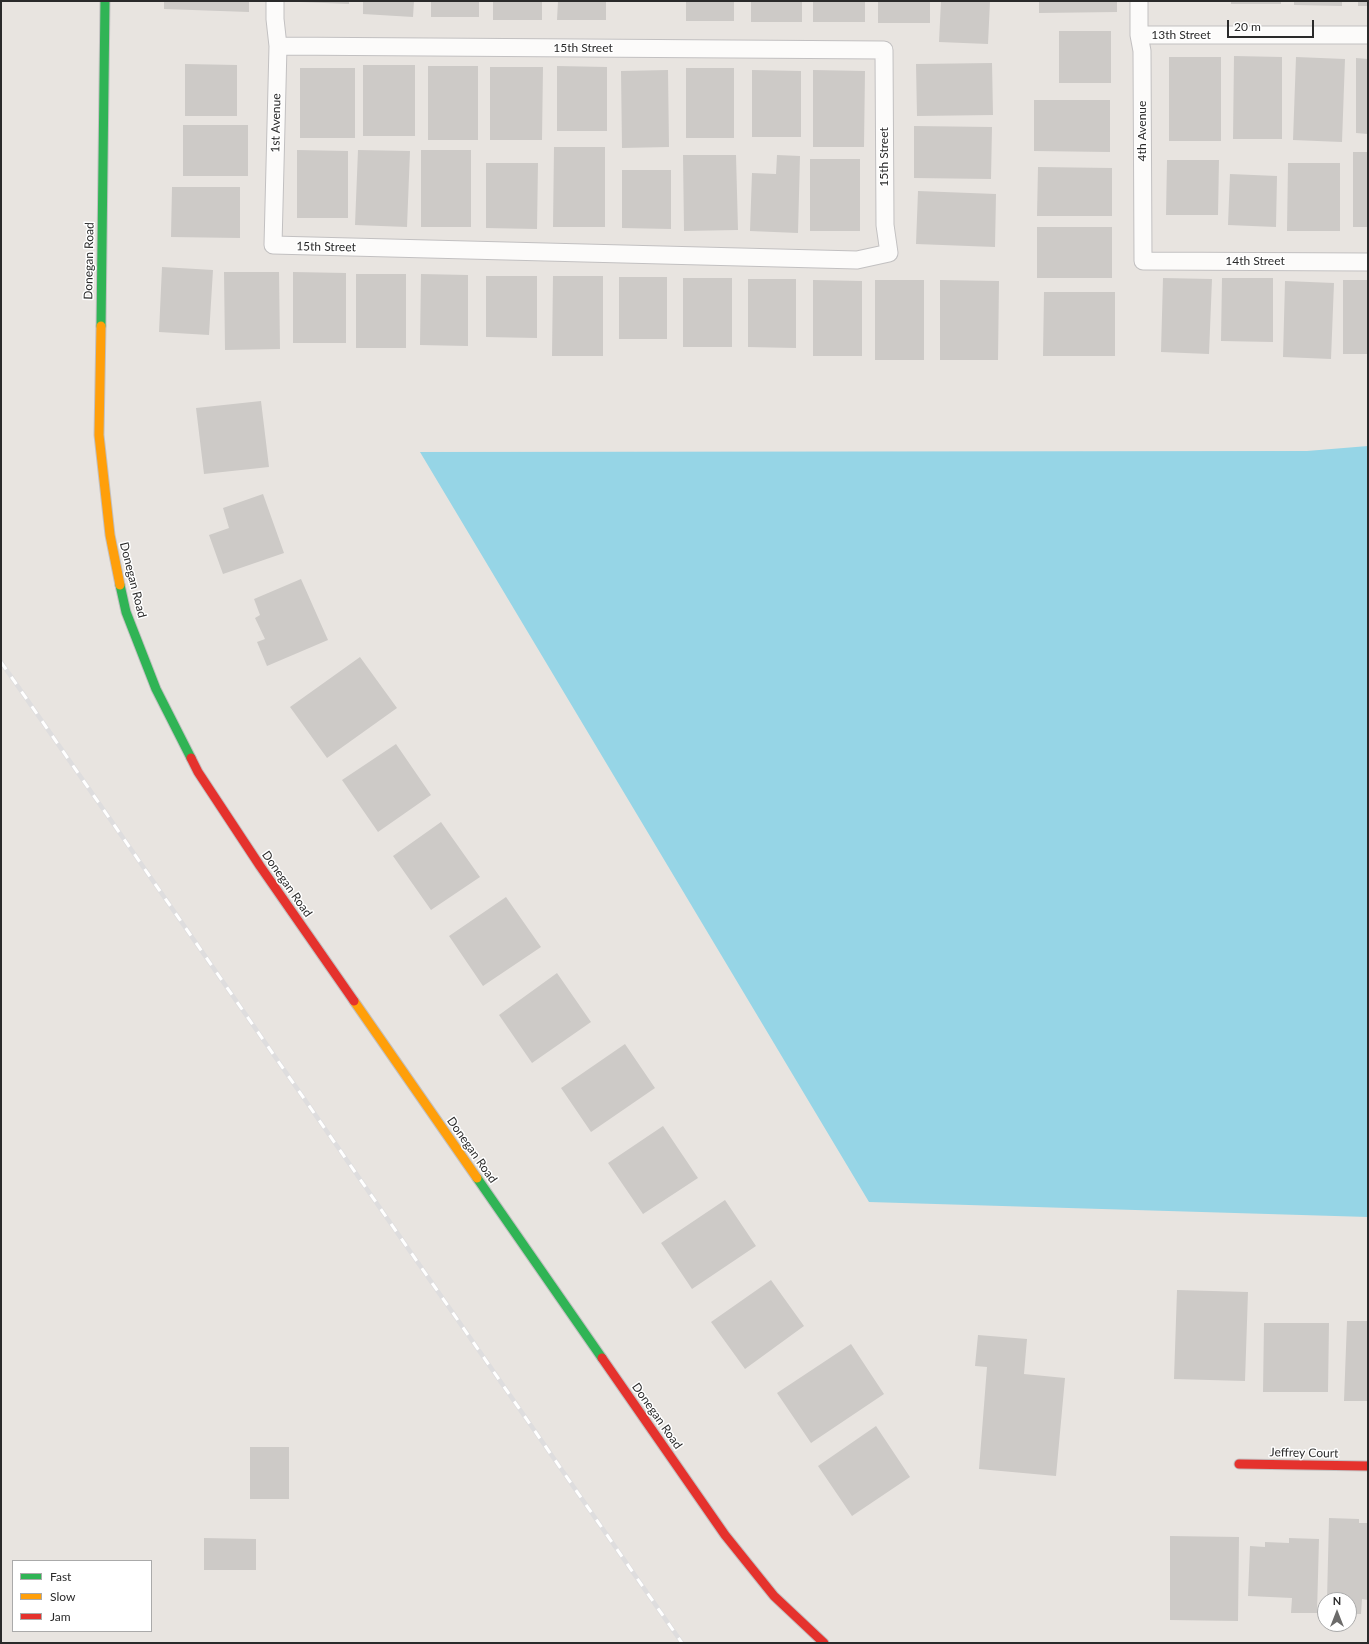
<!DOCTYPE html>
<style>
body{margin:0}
#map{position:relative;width:1369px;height:1644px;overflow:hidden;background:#e8e4e0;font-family:Lato,sans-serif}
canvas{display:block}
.frame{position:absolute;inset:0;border:2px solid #2a2a2a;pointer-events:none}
.legend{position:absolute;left:12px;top:1560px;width:140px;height:72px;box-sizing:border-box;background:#fff;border:1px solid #aaa;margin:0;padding:5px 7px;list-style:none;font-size:12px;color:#2a2a2a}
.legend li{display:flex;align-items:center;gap:8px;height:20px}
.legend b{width:20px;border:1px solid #aaa}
.north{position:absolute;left:1317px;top:1592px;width:40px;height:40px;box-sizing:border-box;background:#fff;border:1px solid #aaa;border-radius:50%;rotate:0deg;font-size:11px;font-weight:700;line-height:16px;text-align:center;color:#2a2a2a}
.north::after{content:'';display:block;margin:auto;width:14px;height:18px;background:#6c6b6a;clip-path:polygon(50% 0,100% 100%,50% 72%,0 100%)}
.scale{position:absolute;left:1227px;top:20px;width:87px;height:18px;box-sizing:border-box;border:2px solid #2a2a2a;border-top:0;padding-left:5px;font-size:12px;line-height:14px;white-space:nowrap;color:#2a2a2a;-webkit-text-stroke:3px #fff;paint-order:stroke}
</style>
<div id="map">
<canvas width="1369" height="1644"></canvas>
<div class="frame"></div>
<ul class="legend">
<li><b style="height:5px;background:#30b455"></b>Fast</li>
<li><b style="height:5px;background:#ff9f0a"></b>Slow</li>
<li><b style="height:5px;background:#e5322d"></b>Jam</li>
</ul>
<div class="north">N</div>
<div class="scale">20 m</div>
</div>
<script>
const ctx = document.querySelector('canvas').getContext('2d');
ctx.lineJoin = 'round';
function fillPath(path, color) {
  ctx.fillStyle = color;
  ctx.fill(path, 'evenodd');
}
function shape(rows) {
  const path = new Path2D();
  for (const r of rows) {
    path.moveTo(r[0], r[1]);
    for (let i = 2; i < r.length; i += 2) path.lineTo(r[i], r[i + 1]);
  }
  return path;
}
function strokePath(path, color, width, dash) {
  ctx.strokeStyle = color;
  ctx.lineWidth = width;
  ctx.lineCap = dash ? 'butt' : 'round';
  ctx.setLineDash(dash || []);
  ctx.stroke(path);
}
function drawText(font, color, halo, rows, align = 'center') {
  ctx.font = font + ' Lato,sans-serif';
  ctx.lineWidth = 3;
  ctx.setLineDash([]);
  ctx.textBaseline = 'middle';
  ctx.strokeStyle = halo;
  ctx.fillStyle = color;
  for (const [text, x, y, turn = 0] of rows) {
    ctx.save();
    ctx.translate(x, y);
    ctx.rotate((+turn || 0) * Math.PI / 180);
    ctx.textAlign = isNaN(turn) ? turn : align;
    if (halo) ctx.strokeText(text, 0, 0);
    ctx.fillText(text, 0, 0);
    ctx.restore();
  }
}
fillPath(shape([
 [1368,446,1368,1217,869,1202,420,452,1307,451]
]), '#96d5e6');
fillPath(shape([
 [164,1,249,1,249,12,164,9],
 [300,1,349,1,349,4,300,2],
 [363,1,414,1,413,17,363,14],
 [431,1,479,1,479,17,431,17],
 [493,1,542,1,542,20,493,20],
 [558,1,606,1,606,20,557,20],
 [686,1,734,1,734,21,686,21],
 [751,1,802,1,802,22,751,22],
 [813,1,865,1,865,22,813,22],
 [878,1,930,1,930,23,878,23],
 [941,1,990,1,988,44,939,42],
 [1039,1,1117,1,1117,12,1039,13],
 [1231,1,1281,1,1281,4,1231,4],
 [1294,1,1342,1,1342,6,1294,5],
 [1358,1,1368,1,1368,6,1358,6],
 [1059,31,1111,31,1111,83,1059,83],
 [1234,56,1282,57,1282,139,1233,139],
 [1169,57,1221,57,1221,141,1169,141],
 [1296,57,1345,59,1342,142,1293,140],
 [1356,58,1368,59,1368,134,1356,133],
 [992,63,993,115,917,116,916,64],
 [185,64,237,65,237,116,185,116],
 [363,65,415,65,415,136,363,136],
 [428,66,478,66,478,140,428,140],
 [557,66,607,67,607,131,557,131],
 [490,67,543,67,542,140,490,140],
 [300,68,355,68,355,138,300,138],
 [686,68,734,68,734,138,686,138],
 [668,70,669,147,622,148,621,71],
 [752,70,801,71,801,137,752,137],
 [813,70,865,71,864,147,813,147],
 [1034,100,1110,100,1110,152,1034,151],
 [183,125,248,125,248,176,183,176],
 [914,126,992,127,991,179,914,178],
 [554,147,605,147,605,227,553,227],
 [297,150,348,151,348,218,297,218],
 [358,150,410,151,407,227,355,225],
 [421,150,471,150,471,227,421,227],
 [1353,152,1368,152,1368,227,1353,227],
 [683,155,736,155,738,230,684,231],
 [777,155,800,156,798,233,750,231,752,173,776,174],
 [810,159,860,159,860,231,810,231],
 [1167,160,1219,160,1218,215,1166,215],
 [486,163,538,163,537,229,486,228],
 [1288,163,1340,163,1340,231,1287,231],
 [1038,167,1112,168,1112,216,1037,216],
 [622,170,671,170,671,229,622,228],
 [1230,174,1277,176,1276,227,1228,225],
 [172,187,240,187,240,238,171,237],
 [918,191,996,194,995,247,916,244],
 [1037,227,1112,227,1112,278,1037,278],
 [162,267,213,270,209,335,159,332],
 [224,272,279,272,280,349,225,350],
 [293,272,346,273,346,343,293,343],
 [356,274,406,274,406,348,356,348],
 [421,274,468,275,468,346,420,345],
 [486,276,537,276,537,338,486,337],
 [553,276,603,276,603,356,552,356],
 [619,277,667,277,667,339,619,339],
 [683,278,732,278,732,347,683,347],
 [1163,278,1212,279,1209,354,1161,352],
 [1222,278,1273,278,1273,342,1221,341],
 [748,279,796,279,796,348,748,347],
 [813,280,862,281,862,356,813,356],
 [875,280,924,280,924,360,875,360],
 [940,280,999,281,998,360,940,360],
 [1343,280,1368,280,1368,354,1343,354],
 [1285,281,1334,283,1331,359,1283,357],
 [1044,292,1115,292,1115,356,1043,356],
 [261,401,269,467,204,474,196,408],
 [263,494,284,553,223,574,209,535,229,528,223,508],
 [301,579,328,640,267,666,257,642,265,639,255,618,260,615,254,599],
 [360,657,397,708,327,758,290,707],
 [396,744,431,795,378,832,342,780],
 [441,822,480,877,431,910,393,856],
 [506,897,541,947,483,986,449,936],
 [557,973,591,1022,532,1063,499,1015],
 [625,1044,655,1088,591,1132,561,1088],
 [663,1126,698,1178,643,1214,608,1163],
 [725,1200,756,1246,692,1289,661,1243],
 [771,1280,804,1326,745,1369,711,1322],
 [1177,1290,1248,1292,1245,1381,1174,1379],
 [1347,1321,1368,1321,1368,1401,1344,1401],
 [1264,1323,1329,1323,1328,1392,1263,1392],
 [978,1335,1027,1339,1024,1374,1065,1378,1056,1476,979,1469,987,1367,975,1366],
 [851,1344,884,1394,811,1443,777,1393],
 [876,1426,910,1477,852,1516,818,1466],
 [250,1447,289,1447,289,1499,250,1499],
 [1329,1518,1359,1519,1359,1523,1368,1523,1368,1600,1362,1599,1361,1614,1349,1614,1349,1600,1327,1600],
 [1170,1536,1239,1537,1238,1621,1170,1620],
 [204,1538,256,1539,256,1570,204,1570],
 [1289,1538,1319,1539,1317,1613,1291,1613,1292,1598,1248,1596,1250,1546,1265,1547,1265,1542,1289,1543]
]), '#cdcac7');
const lane = shape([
 [275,1,275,19,278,46,273,245,857,260,889,253,885,225,884,50,278,46],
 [1139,1,1139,35,1142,51,1143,261,1368,262],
 [1139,35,1368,35]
]);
const fast = shape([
 [101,326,105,1],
 [120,585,126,612,156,689,191,758],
 [477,1178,602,1358]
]);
const slow = shape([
 [101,326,99,435,110,535,120,585],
 [354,1001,477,1178]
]);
const jam = shape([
 [191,758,198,772,260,866,354,1001],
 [602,1358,725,1535,774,1596,824,1643],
 [1239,1464,1368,1466]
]);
strokePath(lane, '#c2c0c1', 19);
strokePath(fast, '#c2c0c1', 11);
strokePath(slow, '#c2c0c1', 11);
strokePath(jam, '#c2c0c1', 11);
strokePath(lane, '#fcfbfa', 17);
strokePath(fast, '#30b455', 9);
strokePath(slow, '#ff9f0a', 9);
strokePath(jam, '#e5322d', 9);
const rail = shape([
 [1,662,682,1643]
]);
strokePath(rail, '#deddde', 4.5);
strokePath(rail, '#fff', 3, [9]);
drawText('12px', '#2a2a2a', '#fff', [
 ["13th Street",1181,35],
 ["15th Street",583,48],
 ["1st Avenue",276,123,-89],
 ["4th Avenue",1142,131,-90],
 ["15th Street",884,157,-90],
 ["15th Street",326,247,1],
 ["Donegan Road",89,261,-89],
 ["14th Street",1255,261],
 ["Donegan Road",133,580,76],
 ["Donegan Road",287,884,55],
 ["Donegan Road",472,1150,55],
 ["Donegan Road",657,1416,55],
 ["Jeffrey Court",1304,1453,1]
]);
</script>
